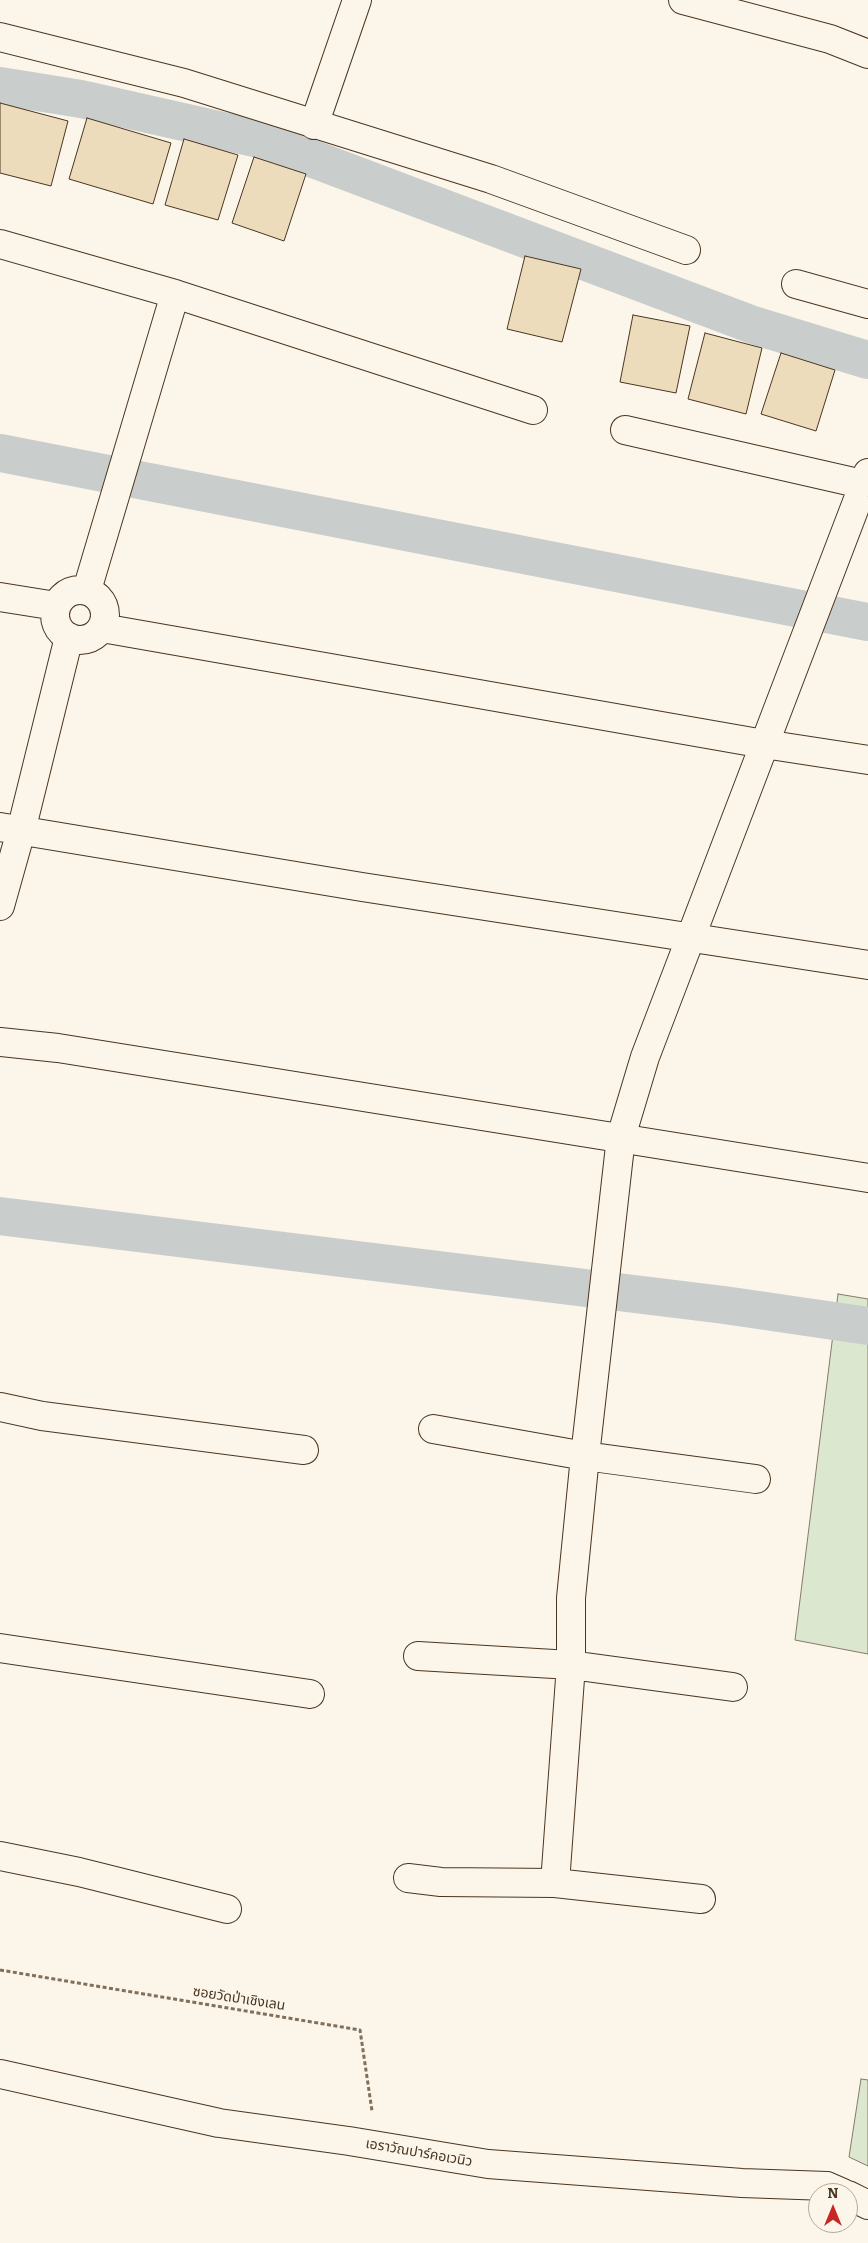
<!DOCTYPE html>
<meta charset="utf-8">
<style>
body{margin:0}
#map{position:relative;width:868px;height:2243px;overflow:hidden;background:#fbf6e9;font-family:Bitter,serif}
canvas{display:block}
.north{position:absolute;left:808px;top:2183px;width:50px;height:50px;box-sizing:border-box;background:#fbf6e9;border:1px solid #b4a999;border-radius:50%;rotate:0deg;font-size:14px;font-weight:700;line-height:20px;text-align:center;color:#4a3520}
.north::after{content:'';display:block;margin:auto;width:18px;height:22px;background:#c62828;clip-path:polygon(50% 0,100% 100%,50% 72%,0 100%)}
</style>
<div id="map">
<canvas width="868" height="2243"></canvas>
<div class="north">N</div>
</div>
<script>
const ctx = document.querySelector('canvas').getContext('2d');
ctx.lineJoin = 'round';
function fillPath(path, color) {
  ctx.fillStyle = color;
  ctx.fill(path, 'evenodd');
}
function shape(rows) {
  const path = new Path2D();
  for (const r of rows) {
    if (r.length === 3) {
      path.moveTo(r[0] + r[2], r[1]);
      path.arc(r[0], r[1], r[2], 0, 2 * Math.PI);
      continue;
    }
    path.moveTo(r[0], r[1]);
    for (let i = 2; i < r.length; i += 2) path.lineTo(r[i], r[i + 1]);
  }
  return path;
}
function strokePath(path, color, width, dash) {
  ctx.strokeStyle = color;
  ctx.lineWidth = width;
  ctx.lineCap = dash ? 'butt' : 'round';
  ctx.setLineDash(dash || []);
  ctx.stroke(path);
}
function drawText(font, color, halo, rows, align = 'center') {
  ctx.font = font + ' Bitter,"Noto Sans Thai",serif';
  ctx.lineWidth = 4;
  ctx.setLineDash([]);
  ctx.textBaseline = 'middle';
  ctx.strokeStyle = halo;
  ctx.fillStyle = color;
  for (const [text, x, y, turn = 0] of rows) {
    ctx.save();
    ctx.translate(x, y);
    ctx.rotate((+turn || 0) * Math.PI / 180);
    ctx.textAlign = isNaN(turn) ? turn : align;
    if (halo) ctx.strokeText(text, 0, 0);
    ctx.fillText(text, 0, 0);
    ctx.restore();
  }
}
const green = shape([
 [838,1294,868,1299,868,1654,795,1640,838,1294],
 [861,2079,868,2080,868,2166,849,2157,861,2079]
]);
fillPath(green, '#dce7d0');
strokePath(green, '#887966', 1);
strokePath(shape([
 [0,86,81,99,263,140,753,325,868,360],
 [0,453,868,622],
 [0,1216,724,1305,868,1326]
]), '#c9cecd', 38);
const building = shape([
 [0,103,68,121,51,186,0,173,0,103],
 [87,118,171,143,153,204,69,179,87,118],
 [184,139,238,155,218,220,165,205,184,139],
 [254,157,306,174,284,241,232,223,254,157],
 [525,256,581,269,562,342,507,329,525,256],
 [633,315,690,326,676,393,620,382,633,315],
 [705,333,762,348,746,414,688,399,705,333],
 [781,353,835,370,816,431,761,414,781,353]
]);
fillPath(building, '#ecdcbc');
strokePath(building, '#4a3520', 1);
const street = shape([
 [683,0,830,39,868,54],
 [0,37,184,83,491,179,686,250],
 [314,125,357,0],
 [0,244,175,294,533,410],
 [796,284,868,304],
 [625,430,862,484],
 [80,615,25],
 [87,590,175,294],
 [0,597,56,606],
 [102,628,764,744,868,760],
 [0,827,362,887,868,965],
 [0,906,21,831,69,637],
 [0,1042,58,1048,868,1178],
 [0,1407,42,1416,304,1450],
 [433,1429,585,1456,756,1479],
 [0,1648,310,1694],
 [418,1656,571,1665,733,1687],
 [0,1856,79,1872,227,1909],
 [408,1878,441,1882,555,1883,701,1899],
 [555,1883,571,1665,571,1598,585,1456,621,1137,645,1057,868,473],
 [0,2074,219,2123,349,2141,488,2164,742,2183,827,2186,843,2193],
 [848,2195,868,2205]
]);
strokePath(street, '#4a3520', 30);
strokePath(shape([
 [0,1970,360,2030,372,2111]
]), '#7f6f5c', 3, [4, 2.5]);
strokePath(street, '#fbf6e9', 28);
drawText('14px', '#4a3520', '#fbf6e9', [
 ["ซอยวัดป่าเชิงเลน",239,1999,9],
 ["เอราวัณปาร์คอเวนิว",419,2153,10]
]);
</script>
